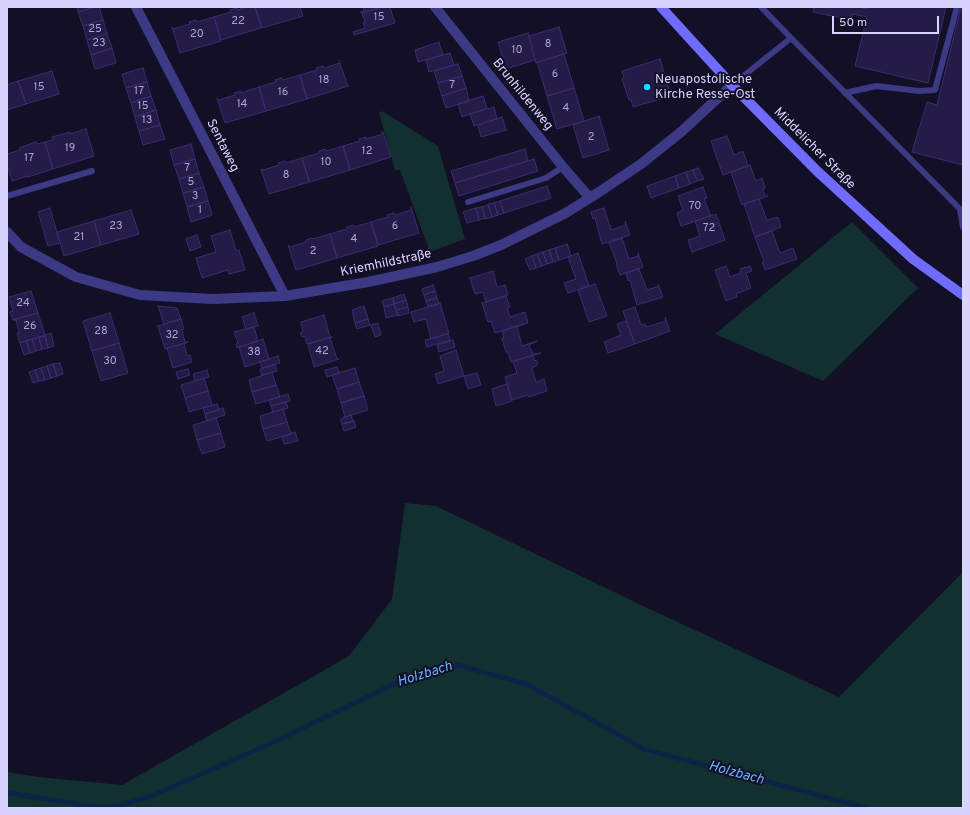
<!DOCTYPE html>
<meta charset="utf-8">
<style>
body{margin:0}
#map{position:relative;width:970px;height:815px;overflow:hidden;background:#130f26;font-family:Overpass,sans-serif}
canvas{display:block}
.frame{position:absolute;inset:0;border:8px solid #d9d4ff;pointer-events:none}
.scale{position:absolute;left:832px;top:16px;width:107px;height:18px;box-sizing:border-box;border:2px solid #d9d4ff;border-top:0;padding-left:5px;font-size:12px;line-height:14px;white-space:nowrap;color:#d9d4ff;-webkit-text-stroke:3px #130f26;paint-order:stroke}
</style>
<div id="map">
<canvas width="970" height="815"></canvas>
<div class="frame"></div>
<div class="scale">50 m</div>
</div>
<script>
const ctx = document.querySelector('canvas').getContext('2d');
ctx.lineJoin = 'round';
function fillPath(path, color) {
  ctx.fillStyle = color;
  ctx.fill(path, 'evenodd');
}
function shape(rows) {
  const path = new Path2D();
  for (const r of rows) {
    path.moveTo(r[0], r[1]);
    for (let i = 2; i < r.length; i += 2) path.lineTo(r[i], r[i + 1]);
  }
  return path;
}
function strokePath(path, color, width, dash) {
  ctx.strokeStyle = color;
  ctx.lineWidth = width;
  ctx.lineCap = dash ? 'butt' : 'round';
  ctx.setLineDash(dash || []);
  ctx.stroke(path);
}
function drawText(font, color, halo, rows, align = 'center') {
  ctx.font = font + ' Overpass,sans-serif';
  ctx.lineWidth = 4;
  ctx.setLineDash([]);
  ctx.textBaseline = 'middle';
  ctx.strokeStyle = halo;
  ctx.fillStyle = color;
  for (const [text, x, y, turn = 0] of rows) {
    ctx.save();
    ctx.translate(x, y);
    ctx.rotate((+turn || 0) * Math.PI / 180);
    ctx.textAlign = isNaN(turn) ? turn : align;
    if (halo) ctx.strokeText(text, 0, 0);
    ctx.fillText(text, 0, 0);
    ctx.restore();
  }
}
fillPath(shape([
 [382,111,438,146,465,239,430,252,400,170,395,170,379,113],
 [852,222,918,288,823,381,715,334],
 [405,503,436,506,641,605,839,697,963,572,963,808,7,808,7,772,38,777,122,785,349,656,392,599]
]), '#12302f');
strokePath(shape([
 [7,793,104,808,122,805,149,797,272,743,396,683,458,665,526,684,603,726,643,749,866,808]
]), '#0c2248', 4.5);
const building = shape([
 [77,7,95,7,78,12,77,7],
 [95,7,99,7,103,20,83,26,78,12,95,7],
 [247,7,255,7,261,28,221,40,214,17,231,12,230,10,237,8,238,10,247,7],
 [255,7,300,7,303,16,262,28,255,7],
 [363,7,381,7,361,13,361,11,362,12,364,11,363,7],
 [382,7,390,7,395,23,354,35,353,32,365,28,363,23,365,22,362,13,382,7],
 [814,7,859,7,867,9,868,7,946,7,928,83,855,66,867,17,853,14,851,20,813,12,814,7],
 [961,7,963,7,963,165,912,152,927,102,937,105,961,7],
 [214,17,221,41,180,53,172,27,173,29,190,24,189,22,196,20,197,22,214,17],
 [103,20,107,34,87,40,83,26,103,20],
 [559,27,567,53,536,63,529,36,559,27],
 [528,33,535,60,506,69,498,42,528,33],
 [107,34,112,48,91,55,87,40,107,34],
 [439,42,443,55,418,62,415,50,439,42],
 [112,48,116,63,95,69,91,55,112,48],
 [450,53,454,65,429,72,426,60,450,53],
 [564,54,574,88,547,96,537,62,564,54],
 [660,59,671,96,633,107,631,100,629,100,622,79,624,78,622,71,660,59],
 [339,61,348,86,307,99,300,75,317,70,316,68,323,66,324,68,340,63,339,61],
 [458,64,462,76,438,83,434,71,458,64],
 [143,68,147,82,126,88,122,74,143,68],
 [52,71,59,94,26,104,18,81,52,71],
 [300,75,307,99,266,111,259,87,276,82,275,80,282,78,283,80,300,75],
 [462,76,466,88,442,96,438,83,462,76],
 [18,81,26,104,7,110,7,85,18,81],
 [147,82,151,96,131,103,126,88,147,82],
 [259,87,266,111,225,123,217,98,218,100,235,95,234,93,241,91,241,93,259,87],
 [466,88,469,101,446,108,442,96,466,88],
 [574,88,584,121,557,129,547,96,574,88],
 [151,96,156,110,135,117,131,103,151,96],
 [483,96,487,108,462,117,458,104,483,96],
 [494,107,497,119,474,126,470,114,494,107],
 [156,110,160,125,139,131,135,117,156,110],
 [599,116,609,150,583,158,573,125,599,116],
 [502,117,506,130,481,137,478,125,502,117],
 [160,125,165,139,143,145,139,131,160,125],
 [86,129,94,156,53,169,45,142,53,140,52,137,70,132,70,134,86,129],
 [382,132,383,132,391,157,350,170,343,146,360,141,359,139,366,137,366,139,383,134,382,132],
 [727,136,734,155,743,151,748,166,723,175,711,141,727,136],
 [36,142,37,144,45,142,53,169,28,177,28,176,12,181,7,164,7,154,20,150,19,148,36,142],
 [191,144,195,159,174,165,170,150,191,144],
 [343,146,350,170,310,182,302,158,319,153,319,151,325,149,326,151,343,146],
 [525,149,528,161,455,183,451,171,525,149],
 [302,158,309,182,269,194,261,169,263,170,279,165,278,163,285,161,286,163,302,158],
 [195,159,199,173,179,179,174,165,195,159],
 [534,159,538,171,459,196,455,183,534,159],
 [750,165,756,181,762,178,765,188,763,189,765,196,768,196,742,205,731,172,750,165],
 [698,168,704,179,697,181,693,170,698,168],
 [693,170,697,181,690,184,686,172,693,170],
 [686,172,690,184,679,188,675,176,686,172],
 [199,173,204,187,183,193,179,179,199,173],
 [675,176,679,188,651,198,647,186,675,176],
 [547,186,551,198,504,213,500,201,547,186],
 [204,187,208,201,187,207,183,193,204,187],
 [703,187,707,198,704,199,711,216,681,226,677,213,683,210,678,196,703,187],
 [759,199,767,220,778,217,781,227,755,237,744,204,759,199],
 [208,201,212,215,191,222,187,207,208,201],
 [500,201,504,213,498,215,494,203,500,201],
 [494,203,498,215,492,217,488,204,494,203],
 [488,205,492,217,485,219,482,207,488,205],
 [411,207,419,233,378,245,371,222,388,217,387,215,394,213,395,215,411,210,411,207],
 [482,207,485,218,479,220,476,208,482,207],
 [50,208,60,243,48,246,38,212,50,208],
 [476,208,479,220,467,223,463,212,476,208],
 [604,208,611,230,626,225,625,221,630,235,602,244,595,218,593,219,591,212,604,208],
 [131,210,139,234,101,245,94,221,131,210],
 [716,214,725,240,692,252,688,240,700,236,695,221,716,214],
 [94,221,101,245,64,256,57,232,94,221],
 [371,222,378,246,337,258,330,234,347,229,347,227,353,225,354,227,371,222],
 [230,230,236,251,239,250,245,270,229,274,228,270,202,278,196,258,216,252,211,236,230,230],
 [772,231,780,253,793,248,797,259,765,270,762,262,764,262,755,237,772,231],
 [330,234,337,258,296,270,288,245,290,247,306,242,306,240,312,238,313,239,330,234],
 [197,235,201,247,190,251,186,239,197,235],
 [622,238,629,259,638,256,638,253,643,267,620,275,616,264,617,263,609,243,622,238],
 [567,244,571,256,559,260,555,248,567,244],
 [555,248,559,260,553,262,549,250,555,248],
 [549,250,553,262,547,264,543,252,549,250],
 [543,252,547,264,542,266,537,254,543,252],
 [578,253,589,286,568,293,564,283,576,279,568,257,578,253],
 [537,254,542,266,536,268,532,256,537,254],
 [532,256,536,268,530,270,525,259,532,256],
 [726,266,730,277,741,273,740,269,750,266,752,271,746,273,751,288,736,294,737,297,726,301,715,270,726,266],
 [639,269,647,290,659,286,658,284,663,297,637,305,630,280,628,281,626,273,639,269],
 [493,271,497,287,505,285,508,295,486,302,483,292,475,294,470,278,493,271],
 [595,284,607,316,589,322,578,290,595,284],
 [433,285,435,291,424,295,422,289,433,285],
 [31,291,38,313,13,320,10,312,13,311,9,297,31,291],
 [435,291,437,298,426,301,424,295,435,291],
 [404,294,406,300,394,304,393,298,404,294],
 [506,296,510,307,507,308,510,317,525,312,528,323,495,333,491,321,488,322,482,303,506,296],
 [393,298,394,304,384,307,382,301,393,298],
 [437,298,439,304,428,307,426,301,437,298],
 [406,300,408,307,396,310,394,304,406,300],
 [440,303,449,333,431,339,426,319,414,322,411,312,440,303],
 [394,304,398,315,386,318,384,307,394,304],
 [158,306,177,308,181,319,164,324,158,306],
 [364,306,368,319,355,323,352,310,364,306],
 [408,307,409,313,398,316,396,310,408,307],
 [635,307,641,325,645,324,646,327,666,321,665,317,670,331,635,344,623,311,635,307],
 [38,313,45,335,20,343,17,333,19,333,16,320,13,320,38,313],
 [110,313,119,343,92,351,83,321,110,313],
 [254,313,258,326,246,329,242,317,254,313],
 [324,315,330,337,307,344,305,336,302,337,300,333,303,332,301,322,324,315],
 [181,319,184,329,181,330,182,331,185,342,188,342,165,349,158,326,181,319],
 [368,319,370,325,357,329,355,323,368,319],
 [626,321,635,344,608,353,604,342,621,335,617,324,626,321],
 [378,323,381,335,375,337,371,325,378,323],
 [523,324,517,327,522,346,537,341,529,345,533,354,541,353,511,362,508,352,506,352,502,338,504,338,502,331,523,324],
 [254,327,258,341,237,348,236,344,238,343,234,332,254,327],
 [51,333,54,346,48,348,45,335,51,333],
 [448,334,450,340,427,347,425,340,448,334],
 [45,336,48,348,42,349,39,338,45,336],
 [39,337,42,349,36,351,32,339,39,337],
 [332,337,330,338,337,359,339,359,314,367,308,344,332,337],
 [32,339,36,351,30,353,26,341,32,339],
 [263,339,269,359,245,367,239,347,263,339],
 [453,340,455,347,439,352,437,345,453,340],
 [26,341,30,353,24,355,20,343,26,341],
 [119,343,128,373,101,381,92,351,119,343],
 [186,343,184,344,187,356,190,355,192,362,173,368,167,348,186,343],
 [456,350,464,376,438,384,435,374,444,371,440,356,456,350],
 [533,355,534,360,537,361,538,364,536,366,532,368,536,382,544,379,547,391,529,397,528,395,512,400,505,377,517,373,513,361,533,355],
 [278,356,280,363,262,368,260,362,278,356],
 [60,363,63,374,57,376,53,364,60,363],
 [53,364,57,376,51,378,47,366,53,364],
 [275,365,277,371,262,375,260,369,275,365],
 [47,366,51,378,45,380,41,368,47,366],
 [337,367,339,373,327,377,325,370,337,367],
 [41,368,45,380,39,381,35,370,41,368],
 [355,368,359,382,337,389,332,375,355,368],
 [188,369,190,375,178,379,176,372,188,369],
 [35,370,39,381,33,383,29,372,35,370],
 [207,370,209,377,195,381,193,374,207,370],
 [272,372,276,385,252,392,249,380,272,372],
 [477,373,481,385,468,389,464,376,477,373],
 [204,378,208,391,185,398,181,385,204,378],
 [359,382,364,396,341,403,337,389,359,382],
 [507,384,512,401,496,406,492,389,507,384],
 [276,385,280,397,256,404,252,392,276,385],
 [208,391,212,405,189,412,185,398,208,391],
 [288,394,290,401,271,406,269,400,288,394],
 [364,396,368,410,345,417,341,403,364,396],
 [286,402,288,408,273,412,271,406,286,402],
 [217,404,219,410,205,414,203,408,217,404],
 [223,408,225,415,207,421,205,414,223,408],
 [283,409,287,422,263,429,260,416,283,409],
 [351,415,353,421,342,424,340,419,351,415],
 [216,418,221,433,197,440,193,425,216,418],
 [354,421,356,427,344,431,342,424,354,421],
 [287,422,291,434,267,441,263,429,287,422],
 [295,432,298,441,284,444,282,437,295,432],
 [221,433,225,447,202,454,197,440,221,433]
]);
fillPath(building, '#241b47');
strokePath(building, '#3b2d73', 1);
strokePath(shape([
 [761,7,791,38],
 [732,85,791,38,960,209,963,227],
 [845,93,876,86,919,91,935,90,957,7],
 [7,196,92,171],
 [468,202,546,178,563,167]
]), '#3d3a85', 6);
strokePath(shape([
 [136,7,285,296],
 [435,7,563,167,590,198],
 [7,232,21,247,76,277,140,295,213,299,285,296,368,282,437,267,473,256,501,245,564,214,590,198,641,164,681,132,732,85]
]), '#3d3a85', 10);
strokePath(shape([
 [661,7,732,85,817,171,913,259,963,295]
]), '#6f6bff', 10);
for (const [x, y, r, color] of [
 [647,87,4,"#00e5ff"]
]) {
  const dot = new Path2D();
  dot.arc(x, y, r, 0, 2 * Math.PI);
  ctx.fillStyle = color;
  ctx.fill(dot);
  strokePath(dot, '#130f26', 1.5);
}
drawText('11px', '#aca6d1', null, [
 ["15",379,18],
 ["22",238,22],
 ["25",95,30],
 ["20",197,35],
 ["23",99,44],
 ["8",548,45],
 ["10",517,51],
 ["6",555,75],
 ["18",324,81],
 ["7",452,86],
 ["15",39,88],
 ["17",139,92],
 ["16",283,93],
 ["14",242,105],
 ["15",143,107],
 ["4",566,109],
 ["13",147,121],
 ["2",591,138],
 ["19",70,149],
 ["12",367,152],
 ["17",29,159],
 ["10",326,163],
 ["7",187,169],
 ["8",286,176],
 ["5",191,183],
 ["3",195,197],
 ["70",695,207],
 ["1",200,211],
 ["23",116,227],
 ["6",395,227],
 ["72",709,229],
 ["21",79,238],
 ["4",354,240],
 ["2",313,252],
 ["24",23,304],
 ["26",30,327],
 ["28",101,332],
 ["32",172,336],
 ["42",322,352],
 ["38",254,353],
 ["30",110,362]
]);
drawText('13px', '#d9d4ff', '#130f26', [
 ["Neuapostolische",655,80],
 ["Kirche Resse-Ost",655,95]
], 'left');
drawText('13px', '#d9d4ff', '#130f26', [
 ["Brunhildenweg",522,95,51],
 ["Sentaweg",222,146,63],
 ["Middelicher Straße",814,149,45],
 ["Kriemhildstraße",386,264,-12]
]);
drawText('italic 14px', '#62b6ff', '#130f26', [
 ["Holzbach",425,675,-17],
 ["Holzbach",736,774,15]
]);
</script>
